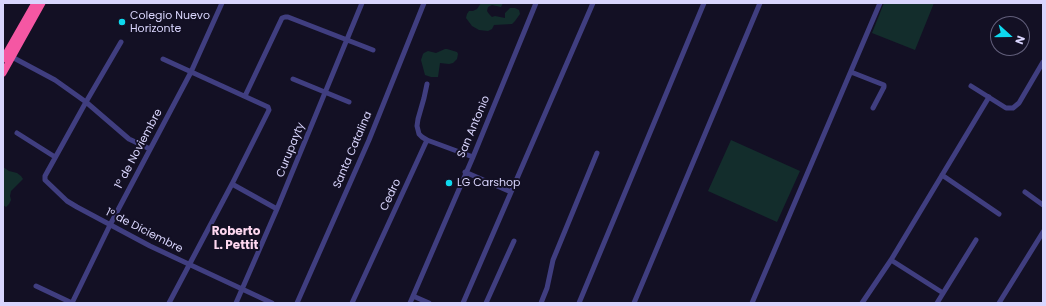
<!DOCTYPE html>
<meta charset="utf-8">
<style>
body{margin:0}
#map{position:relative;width:1046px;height:306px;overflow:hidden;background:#131024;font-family:Poppins,sans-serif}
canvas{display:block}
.frame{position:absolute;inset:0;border:4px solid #d9d5fd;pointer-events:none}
.north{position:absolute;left:990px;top:16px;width:40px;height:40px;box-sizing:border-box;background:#131024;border:1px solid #625f7b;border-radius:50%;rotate:111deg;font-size:11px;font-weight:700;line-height:16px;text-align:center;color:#d9d5fd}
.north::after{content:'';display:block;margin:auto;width:14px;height:18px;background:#0ed9ef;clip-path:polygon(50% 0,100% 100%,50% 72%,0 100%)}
</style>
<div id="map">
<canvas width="1046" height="306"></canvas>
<div class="frame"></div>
<div class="north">N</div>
</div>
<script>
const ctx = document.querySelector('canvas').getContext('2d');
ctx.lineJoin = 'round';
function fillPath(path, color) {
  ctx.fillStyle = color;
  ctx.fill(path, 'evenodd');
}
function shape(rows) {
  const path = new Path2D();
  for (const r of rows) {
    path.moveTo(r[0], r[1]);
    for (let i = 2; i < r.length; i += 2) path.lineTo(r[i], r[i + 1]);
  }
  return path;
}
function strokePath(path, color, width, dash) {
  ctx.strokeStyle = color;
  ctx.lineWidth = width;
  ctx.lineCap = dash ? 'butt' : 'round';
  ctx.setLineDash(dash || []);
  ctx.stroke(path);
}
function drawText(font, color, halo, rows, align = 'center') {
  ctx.font = font + ' Poppins,sans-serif';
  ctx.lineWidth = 4;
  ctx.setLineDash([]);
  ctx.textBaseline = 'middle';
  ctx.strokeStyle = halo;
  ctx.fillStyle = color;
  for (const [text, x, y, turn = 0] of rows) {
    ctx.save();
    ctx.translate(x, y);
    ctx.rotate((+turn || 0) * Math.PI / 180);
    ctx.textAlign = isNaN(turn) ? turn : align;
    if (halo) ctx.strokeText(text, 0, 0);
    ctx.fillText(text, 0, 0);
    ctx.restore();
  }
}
fillPath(shape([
 [481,3,503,3,501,7,492,5,488,7,487,11,489,14,492,17,495,16,505,18,505,13,510,8,515,8,519,10,520,14,515,21,512,24,494,25,492,29,488,31,479,30,472,26,466,18,467,14,469,11,473,11,477,9],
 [884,3,934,3,915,50,872,33],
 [445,49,447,49,457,52,458,54,457,59,453,63,449,64,440,63,438,77,431,77,425,75,421,60,423,54,424,53,428,51,436,53],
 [731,140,800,171,777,222,708,191],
 [3,167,9,171,17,173,21,176,23,179,11,191,10,196,11,200,9,204,6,207,3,205]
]), '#132d2c');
strokePath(shape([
 [121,42,86,102,45,176,45,180,67,201,77,207,150,246,272,303],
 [12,57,55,80,86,102,129,139,150,149],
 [163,59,268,107,269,110,232,184,169,303],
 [851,72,884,85,884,87,873,108],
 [293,79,349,102],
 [427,84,424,98,418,119,417,126,419,134,422,137,427,140],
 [971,86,1006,108,1013,108,1019,103,1043,62],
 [245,96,282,18,285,17,288,17,373,50],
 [17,133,55,157],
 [465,172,511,192],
 [942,175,999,214],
 [232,184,277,209],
 [1025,192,1043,205],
 [891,260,943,293],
 [36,286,72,303],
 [413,296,429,303],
 [72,303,110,225,191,72,222,3],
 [236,303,277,209,362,3],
 [297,303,369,140,424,3],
 [352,303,427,140,473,157],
 [410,303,473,157,536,3],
 [463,303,593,3],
 [486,303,504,263,514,241],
 [541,303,547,288,553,260,597,153],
 [579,303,704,3],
 [634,303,760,3],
 [752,303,880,3],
 [862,303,891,260,989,97],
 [937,303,976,240],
 [999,303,1043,232]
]), '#403e80', 5);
strokePath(shape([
 [3,59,35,3],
 [3,73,42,3]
]), '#f557a3', 7);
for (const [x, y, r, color] of [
 [122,22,4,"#0ed9ef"],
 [449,183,4,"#0ed9ef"]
]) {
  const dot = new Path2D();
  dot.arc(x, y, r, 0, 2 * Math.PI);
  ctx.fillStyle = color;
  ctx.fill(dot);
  strokePath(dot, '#131024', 1.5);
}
drawText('11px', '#d9d5fd', '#131024', [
 ["Colegio Nuevo",130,16],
 ["Horizonte",130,29],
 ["LG Carshop",457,183]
], 'left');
drawText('11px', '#d9d5fd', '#131024', [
 ["San Antonio",474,127,-67],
 ["1º de Noviembre",139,149,-62],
 ["Curupayty",291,150,-68],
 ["Santa Catalina",353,150,-67],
 ["Cedro",391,195,-65],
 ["1º de Diciembre",144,231,27]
]);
drawText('bold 12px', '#fdd7ef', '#131024', [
 ["Roberto",236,232],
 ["L. Pettit",236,246]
]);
</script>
